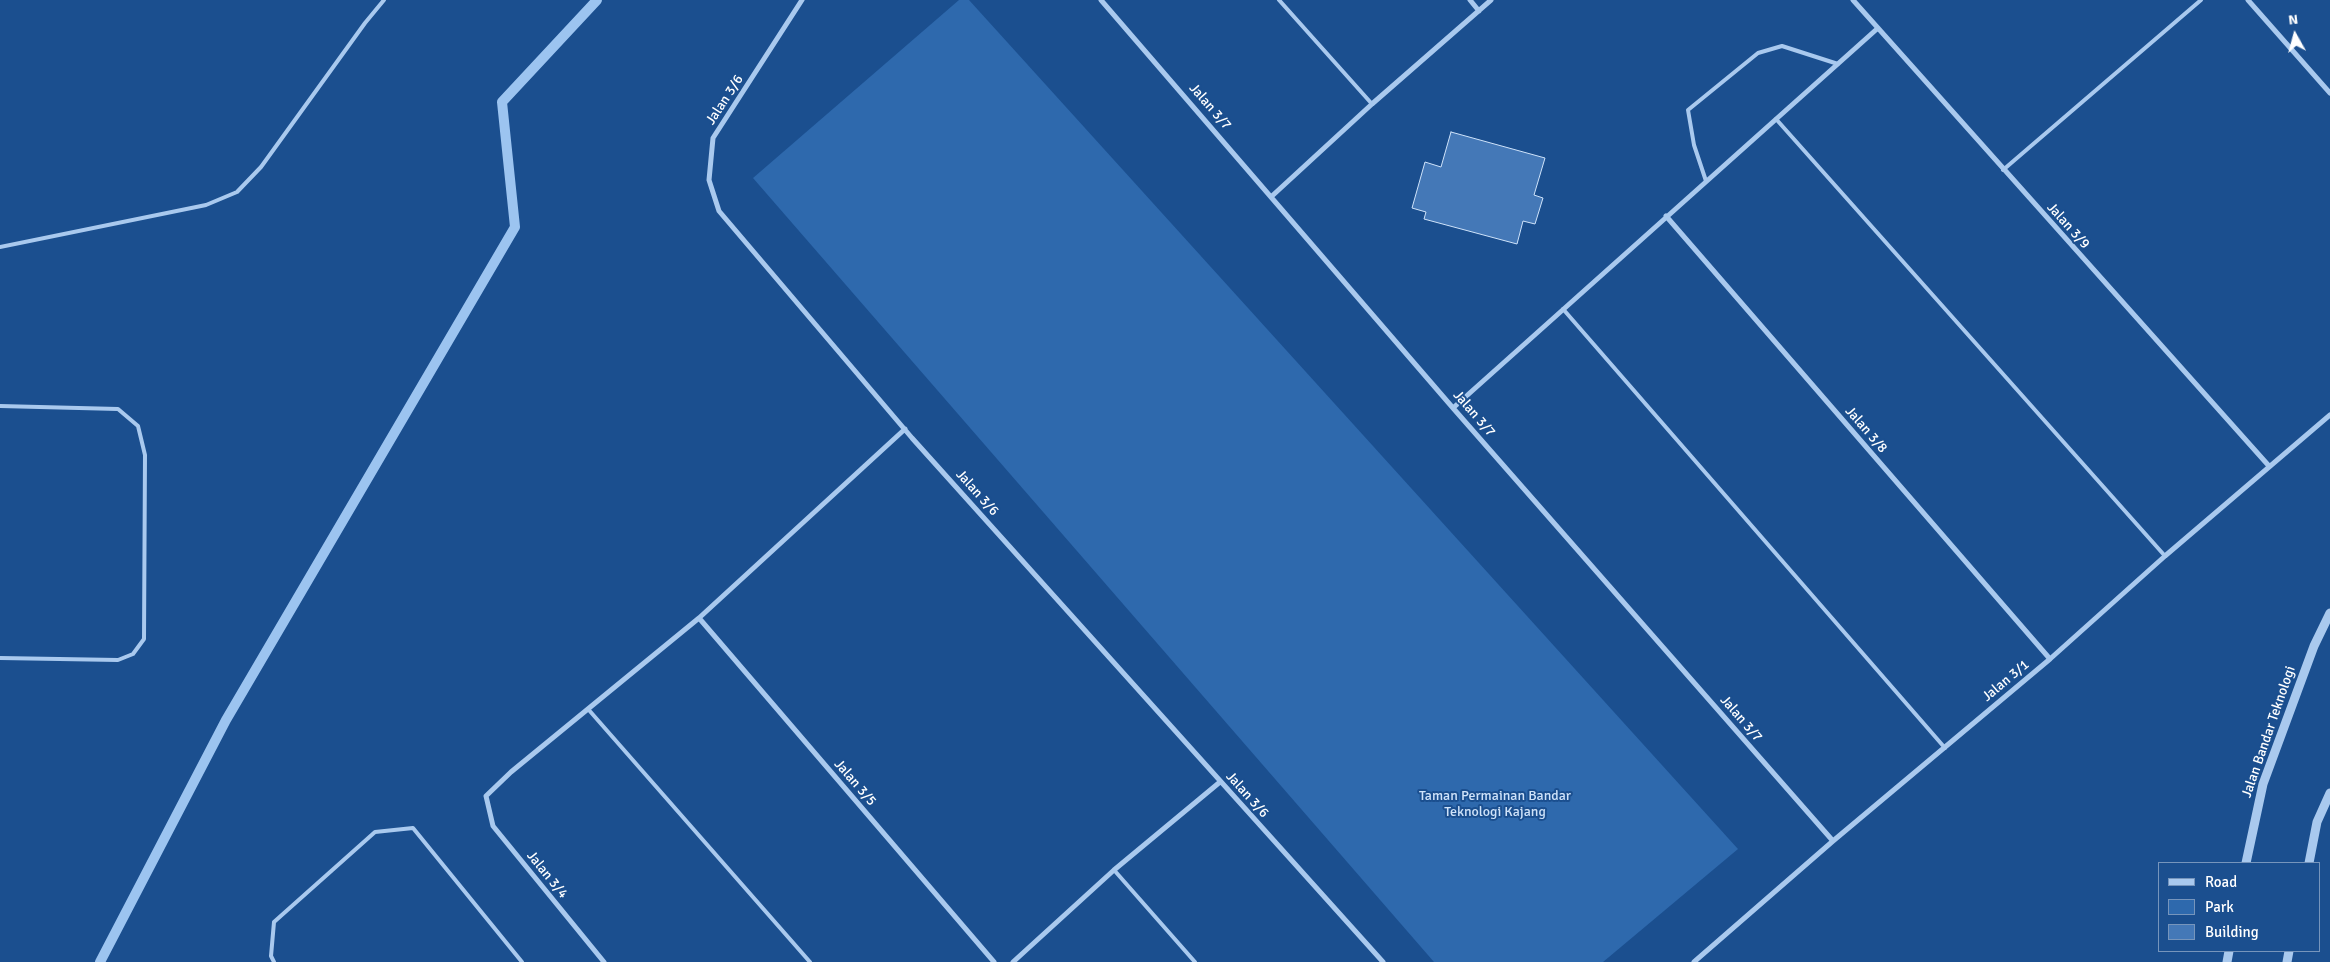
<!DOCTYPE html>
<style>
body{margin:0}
#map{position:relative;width:2330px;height:962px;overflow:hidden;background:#1b4f8f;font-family:Signika,sans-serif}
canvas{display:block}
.legend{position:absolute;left:2158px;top:862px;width:162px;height:90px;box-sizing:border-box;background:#1b4f8f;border:1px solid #7695bc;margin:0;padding:6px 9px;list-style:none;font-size:15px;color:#fff}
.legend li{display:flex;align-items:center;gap:10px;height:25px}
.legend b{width:25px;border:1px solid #7695bc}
.north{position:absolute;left:2270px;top:10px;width:50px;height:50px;-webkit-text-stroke:4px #1b4f8f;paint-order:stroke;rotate:353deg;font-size:14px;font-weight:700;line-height:20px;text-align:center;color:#fff}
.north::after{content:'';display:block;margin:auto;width:18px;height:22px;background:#fff;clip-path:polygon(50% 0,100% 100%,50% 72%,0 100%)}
</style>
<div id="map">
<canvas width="2330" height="962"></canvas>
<ul class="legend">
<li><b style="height:6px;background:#a9c9ee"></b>Road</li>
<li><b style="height:14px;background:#2e69ad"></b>Park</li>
<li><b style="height:14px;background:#4478b7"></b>Building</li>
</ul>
<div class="north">N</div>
</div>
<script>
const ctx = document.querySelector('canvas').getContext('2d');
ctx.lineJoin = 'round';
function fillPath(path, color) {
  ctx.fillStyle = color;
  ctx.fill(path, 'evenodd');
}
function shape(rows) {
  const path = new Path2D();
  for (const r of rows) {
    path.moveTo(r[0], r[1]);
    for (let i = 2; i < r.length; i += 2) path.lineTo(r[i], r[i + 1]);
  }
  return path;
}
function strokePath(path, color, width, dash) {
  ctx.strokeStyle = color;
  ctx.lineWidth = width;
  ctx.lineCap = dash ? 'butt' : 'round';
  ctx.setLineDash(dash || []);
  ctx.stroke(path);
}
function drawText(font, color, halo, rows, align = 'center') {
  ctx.font = font + ' Signika,sans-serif';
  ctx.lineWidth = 4;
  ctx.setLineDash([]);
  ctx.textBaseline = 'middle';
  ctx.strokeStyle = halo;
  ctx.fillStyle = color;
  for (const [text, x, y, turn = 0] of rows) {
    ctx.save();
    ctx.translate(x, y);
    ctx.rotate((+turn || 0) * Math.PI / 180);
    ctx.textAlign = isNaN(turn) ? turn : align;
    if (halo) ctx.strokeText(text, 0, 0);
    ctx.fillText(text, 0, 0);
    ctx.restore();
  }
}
fillPath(shape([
 [959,0,969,0,1738,849,1603,962,1434,962,753,178]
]), '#2e69ad');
strokePath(shape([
 [100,962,226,720,515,227,502,102,597,0]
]), '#9cc4f0', 10);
const building = shape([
 [1451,132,1545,158,1534,195,1543,198,1535,224,1523,221,1517,244,1424,219,1426,212,1412,208,1425,162,1441,167,1451,132]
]);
fillPath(building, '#4478b7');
strokePath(building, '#cfe3fa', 1);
strokePath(shape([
 [1279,0,1372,104],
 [1776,119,2165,556],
 [2003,170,2201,0],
 [1706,181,1694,145,1688,110,1758,53,1782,46,1838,64],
 [0,247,206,205,237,192,261,167,365,23,384,0],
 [1563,309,1945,748],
 [0,406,118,409,138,426,145,455,144,639,133,654,118,660,0,658],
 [588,709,810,962],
 [1114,870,1195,962],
 [274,962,271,956,274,922,375,832,413,828,522,962]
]), '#a9c9ee', 4);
strokePath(shape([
 [802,0,713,138,709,180,719,211,912,438,1383,962],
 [1101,0,1453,408,1833,841],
 [1470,0,1479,11],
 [1853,0,2269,466],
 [2248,0,2330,93],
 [1272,196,1372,104,1491,0],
 [1666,216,2050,659],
 [1453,408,1878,28],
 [699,618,994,962],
 [604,962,493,826,486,796,511,772,699,618,905,429],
 [1013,962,1114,870,1220,782],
 [1694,962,1833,841,2050,659,2165,556,2330,415]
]), '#a9c9ee', 5);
strokePath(shape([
 [2246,863,2263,784,2314,646,2330,613],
 [2309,863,2317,822,2330,793],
 [2227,962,2229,951],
 [2287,962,2289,951]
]), '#a9c9ee', 9);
drawText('14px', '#fff', '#1b4f8f', [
 ["Jalan 3/6",725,100,-57],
 ["Jalan 3/7",1210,107,49],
 ["Jalan 3/9",2068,226,48],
 ["Jalan 3/7",1474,414,49],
 ["Jalan 3/8",1866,430,49],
 ["Jalan 3/6",977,493,48],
 ["Jalan 3/1",2006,681,-40],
 ["Jalan 3/7",1741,719,49],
 ["Jalan Bandar Teknologi",2269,732,-71],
 ["Jalan 3/5",855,783,49],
 ["Jalan 3/6",1247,795,48],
 ["Jalan 3/4",547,875,51]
]);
drawText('14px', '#cfe3fa', '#1b4f8f', [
 ["Taman Permainan Bandar",1495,796],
 ["Teknologi Kajang",1495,812]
]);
</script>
